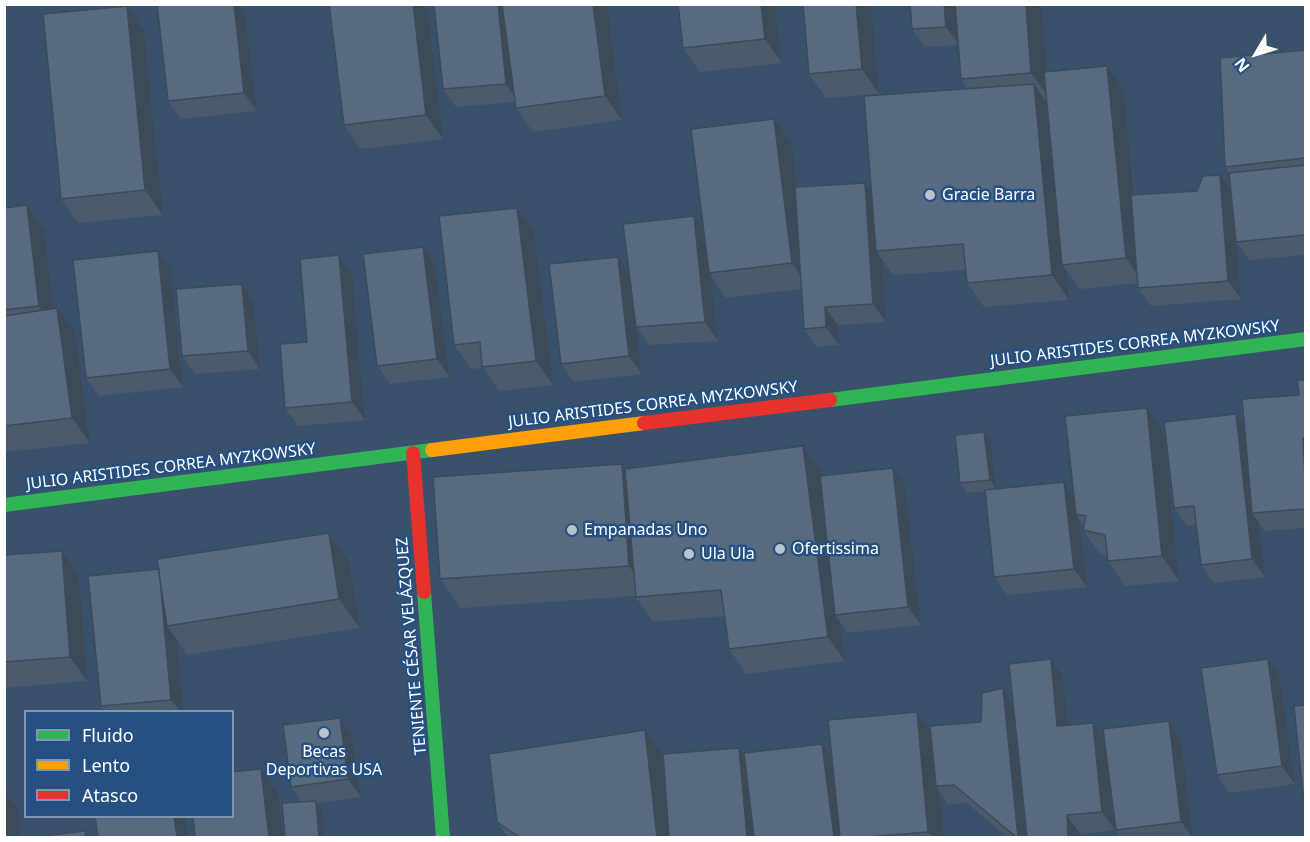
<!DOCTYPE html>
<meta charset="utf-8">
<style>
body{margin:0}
#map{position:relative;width:1310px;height:842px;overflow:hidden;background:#3a516c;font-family:"Noto Sans",sans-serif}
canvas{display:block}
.frame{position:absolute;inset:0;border:6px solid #fff;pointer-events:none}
.legend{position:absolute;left:24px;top:710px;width:210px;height:108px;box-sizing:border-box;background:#255081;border:2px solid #7c96b3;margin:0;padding:8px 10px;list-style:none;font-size:18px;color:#fff}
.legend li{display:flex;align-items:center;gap:12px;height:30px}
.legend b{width:30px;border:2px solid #7c96b3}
.north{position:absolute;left:1226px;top:24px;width:60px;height:60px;-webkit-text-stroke:4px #255081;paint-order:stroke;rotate:232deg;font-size:16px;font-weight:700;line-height:24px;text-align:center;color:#fff}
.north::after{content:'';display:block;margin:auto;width:21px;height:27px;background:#fff;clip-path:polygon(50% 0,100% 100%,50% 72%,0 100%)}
</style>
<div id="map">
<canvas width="1310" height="842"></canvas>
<div class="frame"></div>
<ul class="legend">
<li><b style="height:8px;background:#30b455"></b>Fluido</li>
<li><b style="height:8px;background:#ff9f0a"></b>Lento</li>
<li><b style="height:8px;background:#e5322d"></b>Atasco</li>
</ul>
<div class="north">N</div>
</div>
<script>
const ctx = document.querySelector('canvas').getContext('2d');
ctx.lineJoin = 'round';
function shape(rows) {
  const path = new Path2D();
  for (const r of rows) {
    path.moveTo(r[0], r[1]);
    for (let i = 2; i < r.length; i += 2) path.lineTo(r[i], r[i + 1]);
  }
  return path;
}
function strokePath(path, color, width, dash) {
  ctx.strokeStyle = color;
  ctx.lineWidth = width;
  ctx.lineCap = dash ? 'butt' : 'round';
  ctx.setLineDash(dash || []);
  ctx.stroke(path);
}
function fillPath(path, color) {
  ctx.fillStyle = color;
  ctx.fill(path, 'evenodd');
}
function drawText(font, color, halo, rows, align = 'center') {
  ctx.font = font + ' "Noto Sans",sans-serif';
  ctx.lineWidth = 5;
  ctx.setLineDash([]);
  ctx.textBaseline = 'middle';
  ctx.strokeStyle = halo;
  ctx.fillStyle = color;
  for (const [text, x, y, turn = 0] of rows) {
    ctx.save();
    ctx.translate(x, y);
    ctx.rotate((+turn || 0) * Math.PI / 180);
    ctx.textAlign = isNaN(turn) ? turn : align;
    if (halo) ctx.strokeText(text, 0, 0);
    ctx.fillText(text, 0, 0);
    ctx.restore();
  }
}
strokePath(shape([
 [830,400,1306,339],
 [4,505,432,450],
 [424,592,443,838]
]), '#30b455', 14);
strokePath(shape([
 [432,450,644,423]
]), '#ff9f0a', 14);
strokePath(shape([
 [644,423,830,400],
 [413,453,424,592]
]), '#e5322d', 14);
fillPath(shape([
 [427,4,443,139,361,149,344,125],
 [607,4,622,120,533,132,516,108,516,102,456,107,443,89],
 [775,4,782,63,700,72,683,48],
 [871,4,879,94,826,98,809,74],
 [910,4,1046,72,1124,91,1135,195,1197,191,1220,175,1231,190,1229,173,1225,167,1305,50,1305,255,1249,260,1237,243,1241,299,1151,306,1138,288,1138,283,1080,289,1067,271,1069,300,984,307,967,283,965,270,893,275,882,259,886,322,838,325,839,345,817,347,804,329,801,289,726,298,711,276,718,341,649,345,637,328,642,374,574,382,561,364,629,273,704,229,792,144,797,186,865,183,871,191,968,89,961,79,958,45,925,47,912,29],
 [127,6,144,30,163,215,78,223,61,199],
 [245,11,257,111,181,119,168,101],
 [27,205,44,230,53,308,75,332,90,443,4,452,4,208],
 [517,208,534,232,553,385,499,391,483,368,471,369,454,345],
 [423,247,435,265,450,377,390,384,377,366],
 [158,251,171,269,183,387,99,396,86,378],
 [352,273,365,420,298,426,285,408,307,342],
 [254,302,260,369,195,374,182,356],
 [1305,380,1305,528,1264,531,1259,523,1265,577,1214,583,1201,565,1196,525,1187,526,1174,508,1236,414,1245,427,1299,395],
 [1164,432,1179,581,1125,586,1108,561,1107,556,1100,554,1083,530,1084,525,1079,519,1087,587,1007,595,994,577,985,491,967,493,960,483,991,442,996,489,1064,482,1074,495],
 [803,446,820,470,821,476,905,486,921,625,847,633,840,622,845,661,746,674,729,649,725,616,653,622,635,596,461,608,440,579,625,469],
 [329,533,349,562,360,628,187,655,177,640,183,711,105,711,101,706,159,569],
 [62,551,79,575,87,681,4,688,4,555],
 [1063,677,1068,725,1093,723,1104,739,1169,721,1181,739,1193,837,1121,837,1116,830,1110,782,1115,830,1080,834,1080,837,1007,837,967,803,948,804,939,791,944,837,508,837,497,822,645,730,662,754,739,748,744,756,832,757,917,712,930,732,981,722,1003,688,1013,703],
 [1280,677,1295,784,1229,793,1217,775],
 [340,718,352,736,361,797,318,803,323,811,302,802,291,787]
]), '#4b5b6d');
fillPath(shape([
 [234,4,241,4,245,11,257,111,244,93],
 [413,4,427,4,443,139,426,115],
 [498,4,508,4,518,102,506,84],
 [593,4,607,4,622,120,605,96],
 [761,4,775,4,782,63,765,39],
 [856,4,871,4,879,94,862,69],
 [944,4,956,4,959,45,946,27],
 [1026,4,1041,4,1049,98,1031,73],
 [127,6,144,30,163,215,145,190],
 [1107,66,1124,91,1143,283,1126,258],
 [1034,84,1051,109,1062,265,1067,271,1069,300,1052,275],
 [774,119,792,144,809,288,792,263],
 [1220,175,1233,193,1241,299,1228,281],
 [865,183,878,201,876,251,882,259,886,322,873,304],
 [27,205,44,230,56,330,39,306],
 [517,208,534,232,553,385,536,361],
 [694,216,707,234,709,273,711,276,718,341,705,322],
 [423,247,435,265,450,377,437,359],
 [158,251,171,269,183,387,170,369],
 [339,255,352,273,365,420,352,402],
 [618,257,631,275,642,374,629,356],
 [242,284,254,302,260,369,248,351],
 [825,307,838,325,839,345,826,327],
 [57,308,75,332,90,443,72,418],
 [1147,408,1164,432,1179,581,1162,556],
 [1236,414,1249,432,1252,513,1259,523,1265,577,1252,559],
 [984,432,991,442,996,489,990,480],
 [1303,438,1305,442,1305,478],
 [803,446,820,470,839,614,835,615,840,622,845,661,828,637],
 [622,464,642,493,649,595,629,566],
 [893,468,905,486,921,625,908,607],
 [1064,482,1077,500,1076,514,1079,519,1087,587,1074,569],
 [329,533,349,562,360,628,339,599],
 [62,551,79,575,87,681,70,657],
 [159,569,167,626,177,640,183,711,180,711,171,700],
 [1051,659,1063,677,1070,744,1057,726],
 [1268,659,1280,677,1295,784,1282,766],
 [1003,688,1015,706,1029,837,1018,837],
 [917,712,934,737,936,786,939,791,944,837,932,837,928,832],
 [340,718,352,736,361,797,348,779],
 [1169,721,1181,739,1193,837,1192,837,1181,822],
 [1093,723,1105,741,1115,830,1102,812],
 [645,730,662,754,671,837,657,837],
 [822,744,835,762,844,837,834,837],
 [739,748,751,766,758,837,747,837],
 [261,769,278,794,283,837,269,837],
 [4,790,18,810,22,837,7,837,4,813],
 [316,801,323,811,325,837,319,837],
 [1067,815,1080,834,1080,837,1068,837],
 [174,816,185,816,187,837,177,837]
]), '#3d4a59');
const building = shape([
 [157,4,234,4,244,93,168,101,157,4],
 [329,4,413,4,426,115,344,125,329,4],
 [434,4,498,4,506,84,443,89,434,4],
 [502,4,593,4,605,96,516,108,502,4],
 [678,4,761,4,765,39,683,48,678,4],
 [803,4,856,4,862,69,809,74,803,4],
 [910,4,944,4,946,27,912,29,910,4],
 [955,4,1026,4,1031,73,961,79,955,4],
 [127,6,145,190,61,199,43,14,127,6],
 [1305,50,1305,158,1225,167,1220,58,1305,50],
 [1107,66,1126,258,1062,265,1044,72,1107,66],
 [1034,84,1052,275,967,283,963,244,876,251,864,96,1034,84],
 [774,119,792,263,709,273,691,129,774,119],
 [1305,165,1305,235,1236,242,1229,173,1305,165],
 [1220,175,1228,281,1138,288,1131,195,1197,191,1203,176,1220,175],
 [865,183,873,304,825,307,826,327,804,329,795,187,865,183],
 [27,205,39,306,4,310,4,208,27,205],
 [517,208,536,361,482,367,480,342,454,345,439,216,517,208],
 [694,216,705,322,636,327,623,224,694,216],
 [423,247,437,359,377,366,363,254,423,247],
 [158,251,170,369,86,378,73,260,158,251],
 [339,255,352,402,285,408,280,344,307,342,300,259,339,255],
 [618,257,629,356,561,364,549,264,618,257],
 [242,284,248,351,182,356,176,289,242,284],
 [57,308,72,418,4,426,4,316,57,308],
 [1297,380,1305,380,1305,438,1303,438,1305,478,1305,509,1252,513,1242,399,1299,395,1297,380],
 [1147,408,1162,556,1108,561,1105,535,1083,530,1086,516,1076,514,1065,416,1147,408],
 [1236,414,1252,559,1201,565,1194,506,1174,508,1164,422,1236,414],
 [984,432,990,480,960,483,955,435,984,432],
 [803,446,828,637,729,649,721,590,636,597,625,469,803,446],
 [622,464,629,566,440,579,433,477,622,464],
 [893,468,908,607,835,615,820,476,893,468],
 [1064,482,1074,569,994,577,985,490,1064,482],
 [329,533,339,599,167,626,157,559,329,533],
 [62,551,70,657,4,662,4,555,62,551],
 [159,569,171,700,101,706,88,576,159,569],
 [1051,659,1057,726,1093,723,1102,812,1067,815,1068,837,1027,837,1009,664,1051,659],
 [1268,659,1282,766,1217,775,1201,668,1268,659],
 [1003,688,1018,837,1016,837,954,785,936,786,930,726,981,722,982,693,1003,688],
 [1305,705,1305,803,1304,803,1294,706,1305,705],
 [917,712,928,832,869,837,840,837,828,720,917,712],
 [340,718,348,779,291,787,283,725,340,718],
 [1169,721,1181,822,1116,830,1103,729,1169,721],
 [645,730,657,837,519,837,497,822,489,754,645,730],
 [822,744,834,837,754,837,744,753,822,744],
 [739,748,747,837,669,837,663,754,739,748],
 [261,769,269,837,195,837,193,816,232,816,232,772,261,769],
 [316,801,319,837,285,837,282,803,316,801],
 [4,813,7,837,4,837,4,813],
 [95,816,174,816,177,837,98,837,95,816],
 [85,831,86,837,35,837,85,831]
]);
fillPath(building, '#576a7f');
strokePath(building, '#3d4a59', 1.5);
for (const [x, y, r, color] of [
 [930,195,6,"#bac2cc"],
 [572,530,6,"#bac2cc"],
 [780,549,6,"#bac2cc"],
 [689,554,6,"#bac2cc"],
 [324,733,6,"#bac2cc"]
]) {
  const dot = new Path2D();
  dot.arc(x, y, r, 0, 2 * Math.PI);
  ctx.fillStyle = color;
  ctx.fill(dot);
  strokePath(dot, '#255081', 2);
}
drawText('16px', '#fff', '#255081', [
 ["Gracie Barra",942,195],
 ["Empanadas Uno",584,530],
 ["Ofertissima",792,549],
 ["Ula Ula",701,554],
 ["Becas",324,752,"center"],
 ["Deportivas USA",324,770,"center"]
], 'left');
drawText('16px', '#fff', '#255081', [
 ["JULIO ARISTIDES CORREA MYZKOWSKY",1135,344,-7],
 ["JULIO ARISTIDES CORREA MYZKOWSKY",653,405,-7],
 ["JULIO ARISTIDES CORREA MYZKOWSKY",171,467,-7],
 ["TENIENTE CÉSAR VELÁZQUEZ",412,646,-95]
]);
</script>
